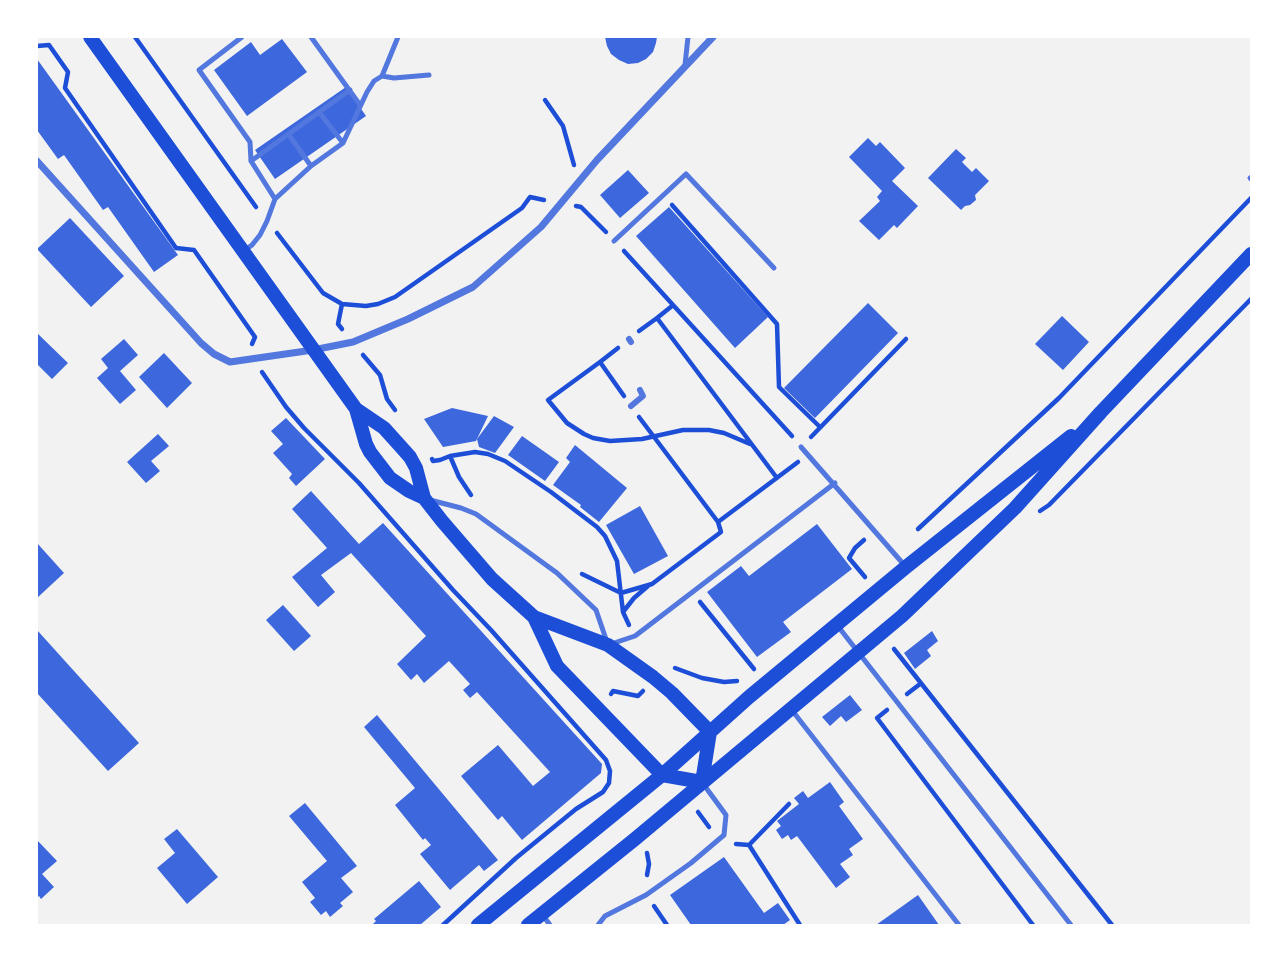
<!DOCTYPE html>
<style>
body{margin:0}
#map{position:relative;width:1288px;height:962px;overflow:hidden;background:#f2f2f2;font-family:"PT Serif",serif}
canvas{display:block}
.frame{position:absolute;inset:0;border:38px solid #fff;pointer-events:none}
</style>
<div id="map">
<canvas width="1288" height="962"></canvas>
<div class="frame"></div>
</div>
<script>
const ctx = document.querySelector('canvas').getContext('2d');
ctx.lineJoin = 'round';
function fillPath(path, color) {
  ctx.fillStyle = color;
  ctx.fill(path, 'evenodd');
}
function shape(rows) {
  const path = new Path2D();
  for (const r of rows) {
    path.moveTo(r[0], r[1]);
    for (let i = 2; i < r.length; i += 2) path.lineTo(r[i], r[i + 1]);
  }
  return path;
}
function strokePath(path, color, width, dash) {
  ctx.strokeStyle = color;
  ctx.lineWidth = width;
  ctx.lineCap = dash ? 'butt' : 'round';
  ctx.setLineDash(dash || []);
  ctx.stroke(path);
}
fillPath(shape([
 [605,37,657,37,656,43,653,52,646,59,638,63,628,64,619,60,611,54,607,46],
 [282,39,307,72,247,116,214,70,251,42,260,55],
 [37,59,178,255,154,272,108,207,103,210,64,155,58,159,37,130],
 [346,87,366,116,275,179,255,150],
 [868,138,876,146,880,142,905,168,892,181,918,206,897,228,894,225,879,240,859,221,880,201,877,197,882,191,849,157],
 [956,149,966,158,962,162,972,172,976,168,989,181,975,195,976,200,970,205,965,206,961,210,928,178],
 [628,170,649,193,620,218,600,195],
 [669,207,768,317,735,348,636,236],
 [70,218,124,276,91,307,37,249],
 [868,303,898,333,815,418,784,388],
 [1062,316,1089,342,1063,370,1035,344],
 [37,333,68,363,52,379,37,364],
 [124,339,138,355,120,371,136,390,120,404,97,378,108,368,101,359],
 [164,353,192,383,167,408,139,377],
 [452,408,488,416,476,441,443,447,424,419],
 [494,416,514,427,495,453,479,447,477,439],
 [286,418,325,459,296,486,289,478,292,474,273,453,283,444,271,431],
 [158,434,169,446,151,461,160,471,146,483,127,462],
 [522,436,559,462,545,481,508,455],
 [575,445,627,488,599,522,580,507,581,505,553,485,570,462,566,458],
 [311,491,359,544,383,523,602,764,601,773,522,840,502,816,498,820,461,776,498,745,533,786,550,772,477,692,470,698,463,690,470,684,449,661,424,683,417,674,411,680,397,664,426,636,351,553,321,575,335,592,318,607,292,577,327,548,292,509],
 [640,506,668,556,634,574,606,525],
 [817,524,852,569,783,622,791,632,757,657,707,592,741,566,749,576],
 [37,543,64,573,37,598],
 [283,605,311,636,294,651,266,620],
 [37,630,139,743,108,771,37,693],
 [932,631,938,641,927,650,931,656,915,669,904,653],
 [850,695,862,710,846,722,841,716,830,726,822,717],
 [377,715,498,860,484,871,479,865,450,890,420,854,431,845,425,838,423,840,395,805,415,788,364,727],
 [830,782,844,802,839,806,863,839,849,849,853,855,840,864,850,877,836,888,797,836,791,840,788,835,782,839,776,830,781,826,777,821,799,804,794,798,803,791,808,798],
 [305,803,357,866,341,878,353,892,340,903,343,906,330,917,326,911,321,915,310,902,315,898,302,882,327,861,289,816],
 [177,829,218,877,187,904,157,868,175,853,164,839],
 [37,840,57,861,42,874,54,887,41,899,39,896,37,898],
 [724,857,764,913,778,903,790,920,783,925,691,925,670,895],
 [419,881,441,907,420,925,372,925,376,921,374,919],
 [918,895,939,925,876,925]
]), '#3d67dc');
strokePath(shape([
 [135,37,256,207],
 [37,46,49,45,68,72,65,88,176,248,194,250,255,337,252,344],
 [545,100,563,126,574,165],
 [672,205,777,324,779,387,820,427],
 [576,206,581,207,606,232],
 [277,233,323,293,342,304,366,306,378,304,395,297,522,208,530,197,544,200],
 [624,251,792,436],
 [342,304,338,324,342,329],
 [657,318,672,306],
 [639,331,657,318,777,478],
 [618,348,600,362,624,396],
 [363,355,380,375,387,399,395,410],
 [600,362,548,400,567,423,584,434,593,438,610,441,642,439,683,430,709,430,724,433,750,444],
 [262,372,286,407,304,428,359,483,453,590,491,630,606,760,610,771,609,783,603,792,576,809,516,858,443,925],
 [811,437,906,339],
 [450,456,459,477,471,495],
 [432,459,433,461,440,460,450,456,475,452,488,454,505,461,551,492,597,527,605,536,617,561,623,612,629,625],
 [1040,511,1049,505,1251,299],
 [718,522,798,462],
 [918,529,1059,398,1251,198],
 [864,540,855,548,849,558,865,577],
 [582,574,621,593,652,584,721,532,718,522,639,417],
 [700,602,754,669],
 [623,612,634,598,648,586],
 [894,649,1112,925],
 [675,668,702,678,724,682,737,681],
 [611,694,613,691,638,696,643,691],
 [907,694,920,684],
 [887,710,877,718,1033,925],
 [698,812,709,827],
 [736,844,749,845,800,925],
 [749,845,789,804],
 [647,853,649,864,647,875],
 [654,906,667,925]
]), '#1d4ed8', 4.5);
strokePath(shape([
 [242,37,199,70,250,142,251,161,275,199],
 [311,37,360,105],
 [685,65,688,37],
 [382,76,394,78,429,75],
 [319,112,343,143],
 [289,135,311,166],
 [251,161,350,90],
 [1250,178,1251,179],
 [614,241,686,174,774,268],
 [245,250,252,245,260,235,267,221,275,199,311,166,343,143,367,92,374,81,382,76,398,37],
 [801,447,906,567],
 [430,500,461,508,476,514,557,573,596,610,608,645,635,636,835,483],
 [837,625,1071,925],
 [791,709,959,925],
 [542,914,550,925],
 [598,925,605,916,646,895,691,863,724,835,726,815,704,785]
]), '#5277de', 5);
strokePath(shape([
 [629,339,631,342],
 [631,406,643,396,640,390]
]), '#5277de', 6);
strokePath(shape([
 [37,161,201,343,214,354,230,362,313,350,353,342,408,319,473,287,541,227,597,160,713,37]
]), '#5277de', 7);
strokePath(shape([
 [90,37,356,409,366,444,370,452,390,478,409,491,424,498],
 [356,409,384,428,402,448,410,457,416,468,424,498,442,521,492,579,534,617,608,645,653,677,672,693,710,732],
 [534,617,557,666,662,775,702,782],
 [702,782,710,732],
 [478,925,662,775,749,697,906,567,1071,436],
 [528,925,635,839,902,616,1015,508,1101,412,1251,254]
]), '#1d4ed8', 14);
</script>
